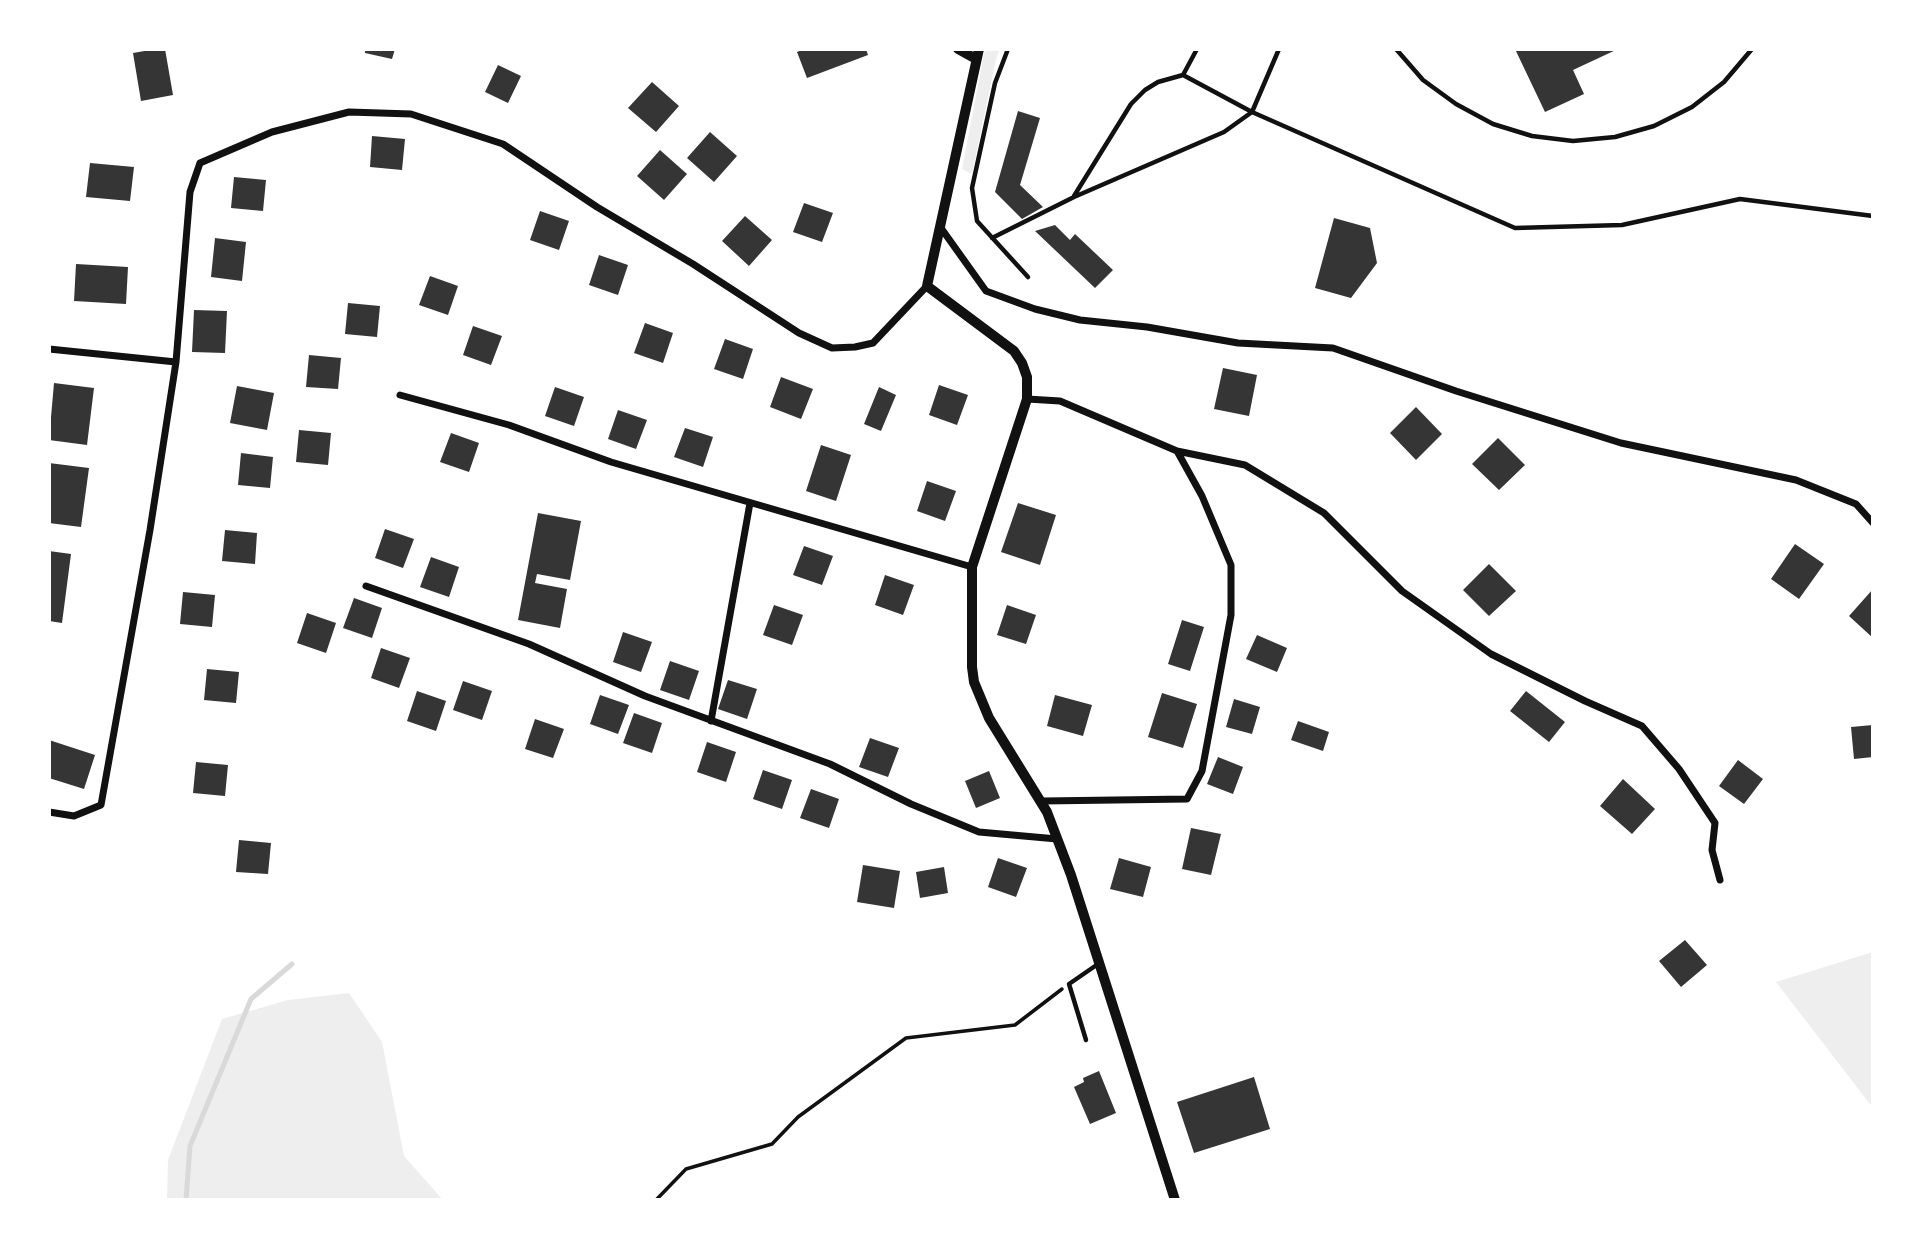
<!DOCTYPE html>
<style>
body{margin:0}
#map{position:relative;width:1922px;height:1249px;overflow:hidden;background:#fff;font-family:Ubuntu,sans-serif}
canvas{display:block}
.frame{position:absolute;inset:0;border:51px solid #fff;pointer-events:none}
</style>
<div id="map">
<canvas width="1922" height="1249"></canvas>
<div class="frame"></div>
</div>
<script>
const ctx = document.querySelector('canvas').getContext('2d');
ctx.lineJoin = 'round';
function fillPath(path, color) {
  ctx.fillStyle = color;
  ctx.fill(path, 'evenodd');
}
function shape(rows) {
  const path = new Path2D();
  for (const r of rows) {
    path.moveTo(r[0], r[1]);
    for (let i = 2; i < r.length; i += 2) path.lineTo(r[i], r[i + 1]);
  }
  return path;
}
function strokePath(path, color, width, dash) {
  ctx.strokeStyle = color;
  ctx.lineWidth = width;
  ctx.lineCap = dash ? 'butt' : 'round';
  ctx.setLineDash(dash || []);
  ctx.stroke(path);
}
fillPath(shape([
 [985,49,1000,49,996,59,972,174,962,169],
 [1873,952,1873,1108,1776,982],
 [349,993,382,1042,404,1156,443,1200,167,1200,168,1160,222,1019,288,1000]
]), '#eee');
strokePath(shape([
 [186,1200,190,1146,251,999,292,964]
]), '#d9d9d9', 5);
fillPath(shape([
 [156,49,165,49,173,95,141,101,133,53],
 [365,49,395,49,392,59,365,53],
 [804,49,866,49,868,55,807,78,797,52],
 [1515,49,1618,49,1573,70,1584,94,1545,112],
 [498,65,521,76,508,103,485,92],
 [652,82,679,106,656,132,628,108],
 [1018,111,1040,118,1020,185,1043,207,1022,219,995,192],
 [710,132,737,156,714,182,687,158],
 [372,136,405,139,402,170,370,167],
 [660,150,687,174,664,200,637,176],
 [90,163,134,167,130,201,86,197],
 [234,177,266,180,263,211,231,208],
 [804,203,833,213,822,242,793,232],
 [540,211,569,221,559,250,530,240],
 [745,216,772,240,749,266,722,241],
 [1334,218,1370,228,1377,263,1351,298,1315,288],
 [1055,225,1070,240,1075,234,1113,270,1095,288,1035,231],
 [215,238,246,242,242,281,211,277],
 [599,255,628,265,618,295,589,285],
 [76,264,128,267,126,304,74,301],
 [430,276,458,286,448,315,419,305],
 [348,303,380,306,377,337,345,334],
 [194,310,227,311,225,353,192,352],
 [645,323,673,333,663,363,634,353],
 [473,326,502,336,491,365,463,355],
 [725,339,753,349,743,379,714,369],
 [309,355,341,358,338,389,306,387],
 [1223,368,1257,375,1249,416,1214,409],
 [781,377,813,389,801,419,770,407],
 [54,383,94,388,87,445,49,440],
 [939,385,968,395,957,425,929,415],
 [237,386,274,393,267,430,230,423],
 [555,387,584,397,574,426,545,416],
 [879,387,896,395,881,431,864,424],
 [1416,407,1442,434,1416,460,1390,433],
 [618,410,647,420,636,449,608,439],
 [685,428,713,437,703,467,674,457],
 [299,430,331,433,328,465,296,462],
 [451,433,479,443,469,472,440,462],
 [1498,438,1525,465,1499,490,1472,464],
 [821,445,851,455,836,501,806,491],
 [241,453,273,457,270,488,238,485],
 [49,463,89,468,81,527,49,523],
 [927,481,956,491,945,521,917,511],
 [1018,503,1056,515,1040,565,1001,552],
 [538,513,581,521,570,580,537,574,535,583,567,589,560,628,518,620],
 [385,529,414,539,403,568,375,558],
 [225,530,257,533,255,564,222,561],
 [1795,544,1824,564,1799,599,1771,579],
 [804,546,833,556,822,585,793,575],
 [49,551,71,554,62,623,49,621],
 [431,557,459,567,449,597,420,587],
 [1489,564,1516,591,1489,616,1463,590],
 [885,575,914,585,903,615,875,605],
 [1873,589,1873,638,1849,616],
 [183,592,215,595,212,627,180,624],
 [354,598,382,608,372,638,343,628],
 [774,605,803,615,792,645,763,635],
 [1007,605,1036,615,1026,644,997,635],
 [307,613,336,623,326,653,297,643],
 [1182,620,1204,627,1190,671,1168,664],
 [623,632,652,642,641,672,613,662],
 [1257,635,1287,648,1277,672,1246,659],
 [381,648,410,658,399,688,371,678],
 [670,661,699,671,689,700,660,690],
 [207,669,239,672,236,703,204,700],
 [728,680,757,689,747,719,718,709],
 [463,681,492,691,482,720,453,710],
 [417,691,446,701,436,731,407,721],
 [1526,691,1565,722,1549,742,1510,711],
 [1162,693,1197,704,1183,748,1148,737],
 [600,695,629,705,618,734,590,724],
 [1055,695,1092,705,1083,736,1047,726],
 [1234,699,1260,707,1252,734,1226,727],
 [634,713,662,723,652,753,623,743],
 [535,719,564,729,553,758,525,749],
 [1298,721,1329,732,1323,751,1291,740],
 [1873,725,1873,757,1854,759,1851,727],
 [870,738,899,748,888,777,859,767],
 [49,740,95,755,84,789,49,778],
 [707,742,736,752,726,782,697,772],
 [1218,757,1243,767,1233,794,1207,784],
 [1738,760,1763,779,1744,804,1719,786],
 [196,762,228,765,225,796,193,793],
 [763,770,792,780,782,809,753,799],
 [989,771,1000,798,976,808,965,781],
 [1623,779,1655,809,1632,834,1600,806],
 [811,789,839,799,829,828,800,818],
 [1191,828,1221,834,1211,875,1182,869],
 [239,840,271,843,268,874,236,872],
 [998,858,1027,868,1016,897,988,887],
 [1119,858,1151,867,1143,897,1110,889],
 [863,865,900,871,894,908,857,902],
 [944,867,948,893,920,898,916,872],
 [1685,940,1707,965,1681,987,1659,961],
 [1099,1071,1116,1113,1090,1124,1074,1087,1084,1082,1083,1078],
 [1254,1077,1270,1129,1194,1153,1177,1102]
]), '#353535');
strokePath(shape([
 [656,1200,686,1169,772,1144,798,1117,906,1038,1015,1025,1062,989]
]), '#111', 3.5);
strokePath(shape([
 [1008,49,995,83,972,188,977,221,1028,277],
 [1396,49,1423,80,1456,104,1493,124,1532,136,1573,141,1615,137,1654,126,1692,107,1724,82,1752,49],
 [1183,75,1252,112,1515,228,1622,225,1740,199,1873,216],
 [1074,196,1131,104,1145,90,1158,82,1183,75,1197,49],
 [992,238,1074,197,1224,132,1252,112,1279,49],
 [1086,1040,1069,984,1098,964]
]), '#111', 4.5);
strokePath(shape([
 [941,228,986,291,1035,309,1080,320,1147,327,1238,343,1333,348,1456,391,1621,443,1796,480,1856,504,1873,523],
 [49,349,176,362],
 [400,395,509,425,611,462,972,567],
 [1027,399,1060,401,1177,451,1202,496,1231,565,1231,615,1202,771,1187,799,1043,801],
 [1177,451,1245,465,1324,513,1402,591,1491,654,1585,701,1642,726,1679,769,1715,823,1712,850,1720,880],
 [366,586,529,644,645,696,830,764,911,804,979,832,1057,839],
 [711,721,750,503],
 [49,812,74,816,101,805,150,530,176,362,190,192,200,163,272,132,349,112,411,114,503,144,597,207,693,264,799,333,832,348,855,347,873,343,927,286]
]), '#111', 7);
strokePath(shape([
 [958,49,976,59],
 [979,49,927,286,1014,351,1022,363,1027,377,1027,399,972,567,972,667,974,682,989,718,1047,812,1071,875,1175,1200]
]), '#111', 10);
</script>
